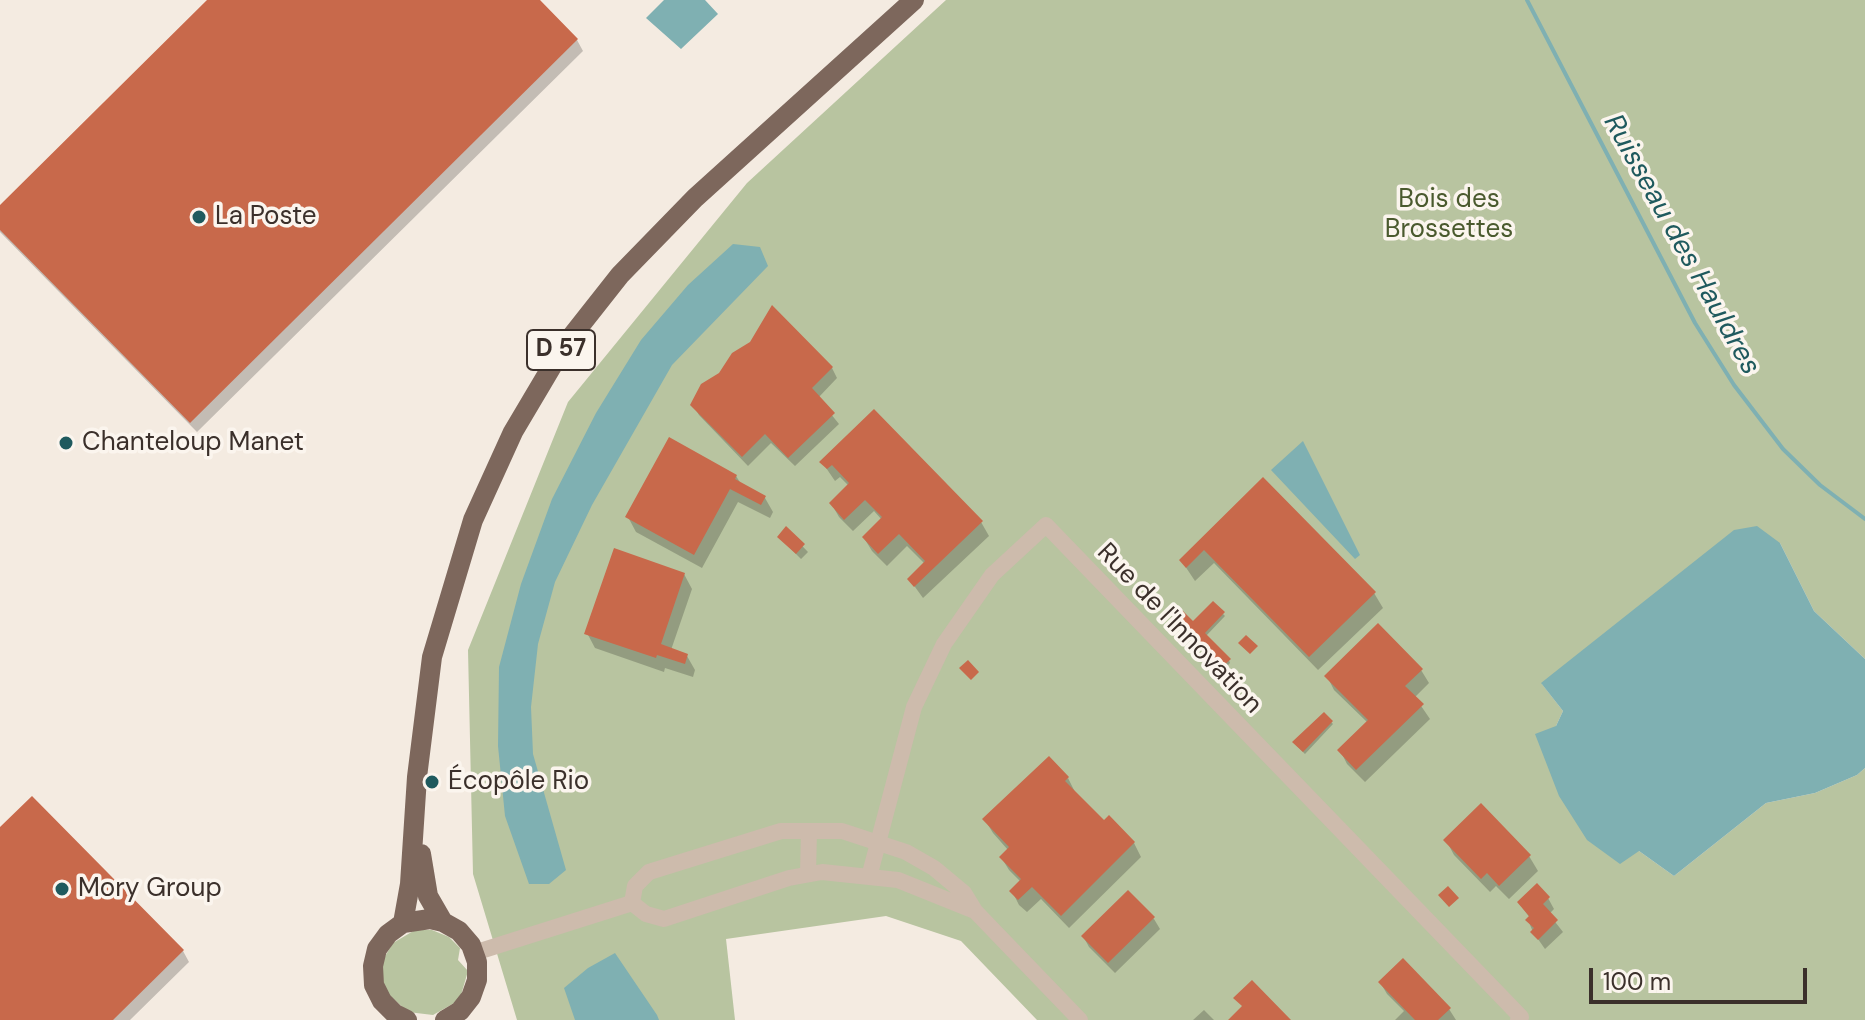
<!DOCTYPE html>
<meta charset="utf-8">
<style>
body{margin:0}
#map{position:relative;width:1865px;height:1020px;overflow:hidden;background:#f4ebe1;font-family:"DM Sans",sans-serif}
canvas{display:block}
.scale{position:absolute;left:1589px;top:968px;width:218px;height:36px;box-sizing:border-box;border:4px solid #3b302b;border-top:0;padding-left:10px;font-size:24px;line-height:28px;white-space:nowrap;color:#3b302b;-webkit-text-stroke:6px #fbf5ee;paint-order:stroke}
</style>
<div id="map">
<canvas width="1865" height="1020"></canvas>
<div class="scale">100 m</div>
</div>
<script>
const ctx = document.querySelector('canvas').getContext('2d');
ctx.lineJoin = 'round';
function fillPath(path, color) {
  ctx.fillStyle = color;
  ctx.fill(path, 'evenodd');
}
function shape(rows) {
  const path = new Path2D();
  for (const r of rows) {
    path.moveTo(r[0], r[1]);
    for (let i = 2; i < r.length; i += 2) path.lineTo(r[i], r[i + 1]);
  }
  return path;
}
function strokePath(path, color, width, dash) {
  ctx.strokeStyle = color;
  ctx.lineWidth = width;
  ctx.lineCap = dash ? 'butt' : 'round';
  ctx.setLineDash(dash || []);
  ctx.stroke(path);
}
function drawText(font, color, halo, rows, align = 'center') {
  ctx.font = font + ' "DM Sans",sans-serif';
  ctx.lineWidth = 7;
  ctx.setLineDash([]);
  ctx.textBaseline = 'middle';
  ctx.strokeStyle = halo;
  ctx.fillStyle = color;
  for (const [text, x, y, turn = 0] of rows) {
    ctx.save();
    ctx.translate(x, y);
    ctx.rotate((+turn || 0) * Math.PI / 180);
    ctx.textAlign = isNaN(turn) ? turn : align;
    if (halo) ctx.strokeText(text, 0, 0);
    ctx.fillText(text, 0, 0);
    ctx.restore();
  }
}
fillPath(shape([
 [946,0,1865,0,1865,659,1814,611,1780,543,1542,684,1563,711,1556,726,1639,851,1674,876,1766,803,1815,793,1857,775,1865,768,1865,1020,1037,1020,961,941,886,916,726,939,735,1020,517,1020,473,874,468,650,568,402,747,183],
 [415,930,432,930,449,937,460,948,458,960,468,971,461,995,456,1002,433,1015,408,1012,386,992,381,975,384,958,393,943]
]), '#b8c4a0');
fillPath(shape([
 [664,0,705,0,718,14,681,49,646,18],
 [733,244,760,247,768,266,672,365,592,505,555,582,538,644,531,707,533,754,566,870,549,884,529,884,505,816,498,746,499,667,521,584,552,499,596,413,641,340,688,285],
 [1303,441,1360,555,1355,559,1271,470],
 [1757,526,1780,543,1814,611,1865,659,1865,768,1857,775,1815,793,1766,803,1674,876,1639,851,1620,864,1587,840,1559,796,1535,734,1556,726,1563,711,1541,683,1734,530],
 [615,953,657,1015,659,1020,575,1020,564,988,588,968]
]), '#7fb0b2');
fillPath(shape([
 [210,0,537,0,577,40,583,51,197,432,0,232,0,208],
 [773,308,832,368,837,378,818,398,839,424,795,466,771,443,748,466,699,415,693,405,752,343],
 [874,411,981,522,989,536,923,598,910,580,925,564,907,546,887,566,872,551,864,538,882,520,874,511,853,531,839,517,831,503,849,486,840,477,835,481,822,462],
 [736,476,741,484,765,498,773,512,770,518,738,502,702,568,636,532,628,517],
 [1263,480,1374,593,1383,608,1318,670,1214,563,1195,581,1181,560],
 [786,529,808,552,801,559,779,537],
 [684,574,692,589,671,650,687,656,695,670,693,677,665,668,664,672,595,648,587,633],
 [1223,614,1225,616,1206,636,1229,660,1230,663,1224,669,1176,619,1194,624],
 [1421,670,1429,683,1415,697,1430,719,1365,782,1347,764,1340,750,1368,723,1334,690,1327,676],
 [1331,722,1333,724,1305,754,1296,745],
 [1068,778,1075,792,1104,823,1109,818,1134,843,1141,857,1069,928,1041,899,1027,912,1019,905,1012,891,1021,882,1009,870,1001,857,1008,850,993,833,985,820],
 [0,830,183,951,189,962,130,1020,0,1020],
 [1446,840,1529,856,1538,871,1509,899,1496,886,1490,892,1454,855],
 [1128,893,1154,919,1160,929,1115,973,1089,947,1083,936],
 [1548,898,1554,909,1549,914,1563,932,1545,949,1533,932,1528,920,1530,918,1519,903],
 [1380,982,1449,1009,1456,1020,1395,1020,1404,1011,1387,994],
 [1204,1010,1214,1020,1193,1020]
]), '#0003');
strokePath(shape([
 [1527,0,1695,323,1734,385,1783,449,1820,485,1865,519]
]), '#7fb0b2', 4);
fillPath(shape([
 [207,0,540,0,578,39,190,423,0,230,0,205],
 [772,305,833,367,812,388,835,413,788,458,765,434,742,457,690,405,701,384,719,373,732,353,750,342],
 [874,409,983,521,914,587,907,579,925,561,899,534,878,554,862,537,882,517,865,500,844,520,829,503,849,483,832,465,827,469,819,462],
 [669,437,737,475,735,479,766,496,761,505,730,489,694,555,625,517],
 [1263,477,1376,592,1309,657,1204,550,1186,568,1179,560],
 [786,526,805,544,796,554,777,537],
 [614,548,685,573,661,644,688,654,685,664,657,655,656,658,584,634],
 [1213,601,1225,612,1205,633,1231,659,1222,667,1172,616,1180,608,1193,621],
 [1378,623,1423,669,1405,686,1424,704,1356,770,1337,750,1368,720,1324,676],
 [1246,635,1258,646,1250,654,1238,643],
 [968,660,979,672,971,680,959,668],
 [1324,712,1333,721,1303,752,1292,742],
 [1049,756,1069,777,1065,781,1104,820,1109,815,1135,842,1061,916,1032,887,1018,900,1009,891,1021,879,999,857,1009,847,982,819],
 [32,796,184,950,113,1020,0,1020,0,827],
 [1481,803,1531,855,1499,886,1487,873,1481,879,1443,840],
 [1537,883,1550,897,1543,904,1558,920,1538,940,1530,932,1534,928,1525,920,1529,916,1517,902],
 [1448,886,1459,898,1449,907,1438,895],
 [1128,890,1155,917,1108,963,1081,936],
 [1403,958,1451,1008,1438,1020,1415,1020,1378,982],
 [1252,980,1291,1020,1228,1020,1242,1006,1233,998]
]), '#c8694b');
strokePath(shape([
 [808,874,809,831],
 [869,877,914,707,944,644,992,575,1046,525,1521,1017,1518,1020],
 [632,903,635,886,649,872,781,831,842,831,906,852,934,868,964,893,975,911,1080,1020],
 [632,903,646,914,664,919,789,878,822,872,898,880,975,911],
 [474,953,632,903]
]), '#cdbbac', 16);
strokePath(shape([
 [421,854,428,896,443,922],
 [403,923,410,884,417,777,432,657,473,520,513,432,564,346,620,275,695,198,914,0],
 [407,1020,395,1014,382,1001,374,985,373,966,377,949,388,934,403,923,430,919,443,922,459,931,471,945,477,962,477,980,471,997,460,1011,445,1020]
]), '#7d675c', 20);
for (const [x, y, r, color] of [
 [199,217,8,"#1f5a5e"],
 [66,443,8,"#1f5a5e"],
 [432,782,8,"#1f5a5e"],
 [62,889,8,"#1f5a5e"]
]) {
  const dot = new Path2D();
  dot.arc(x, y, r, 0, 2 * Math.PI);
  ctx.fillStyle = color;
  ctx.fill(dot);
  strokePath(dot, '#fbf5ee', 3);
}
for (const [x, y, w] of [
 [561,350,68]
]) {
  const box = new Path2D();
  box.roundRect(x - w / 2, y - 20, w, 40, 6);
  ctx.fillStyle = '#fbf5ee';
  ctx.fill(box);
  strokePath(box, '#3b302b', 2);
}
drawText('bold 24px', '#3b302b', null, [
 ["D 57",561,350]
]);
drawText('26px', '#4a5a2e', '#fbf5ee', [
 ["Bois des",1449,200],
 ["Brossettes",1449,230]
]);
drawText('26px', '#3b302b', '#fbf5ee', [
 ["La Poste",215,217],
 ["Chanteloup Manet",82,443],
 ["Écopôle Rio",448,782],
 ["Mory Group",78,889]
], 'left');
drawText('26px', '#3b302b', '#fbf5ee', [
 ["Rue de l'Innovation",1179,629,46]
]);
drawText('italic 28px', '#1f5a5e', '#fbf5ee', [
 ["Ruisseau des Hauldres",1681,245,61]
]);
</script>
